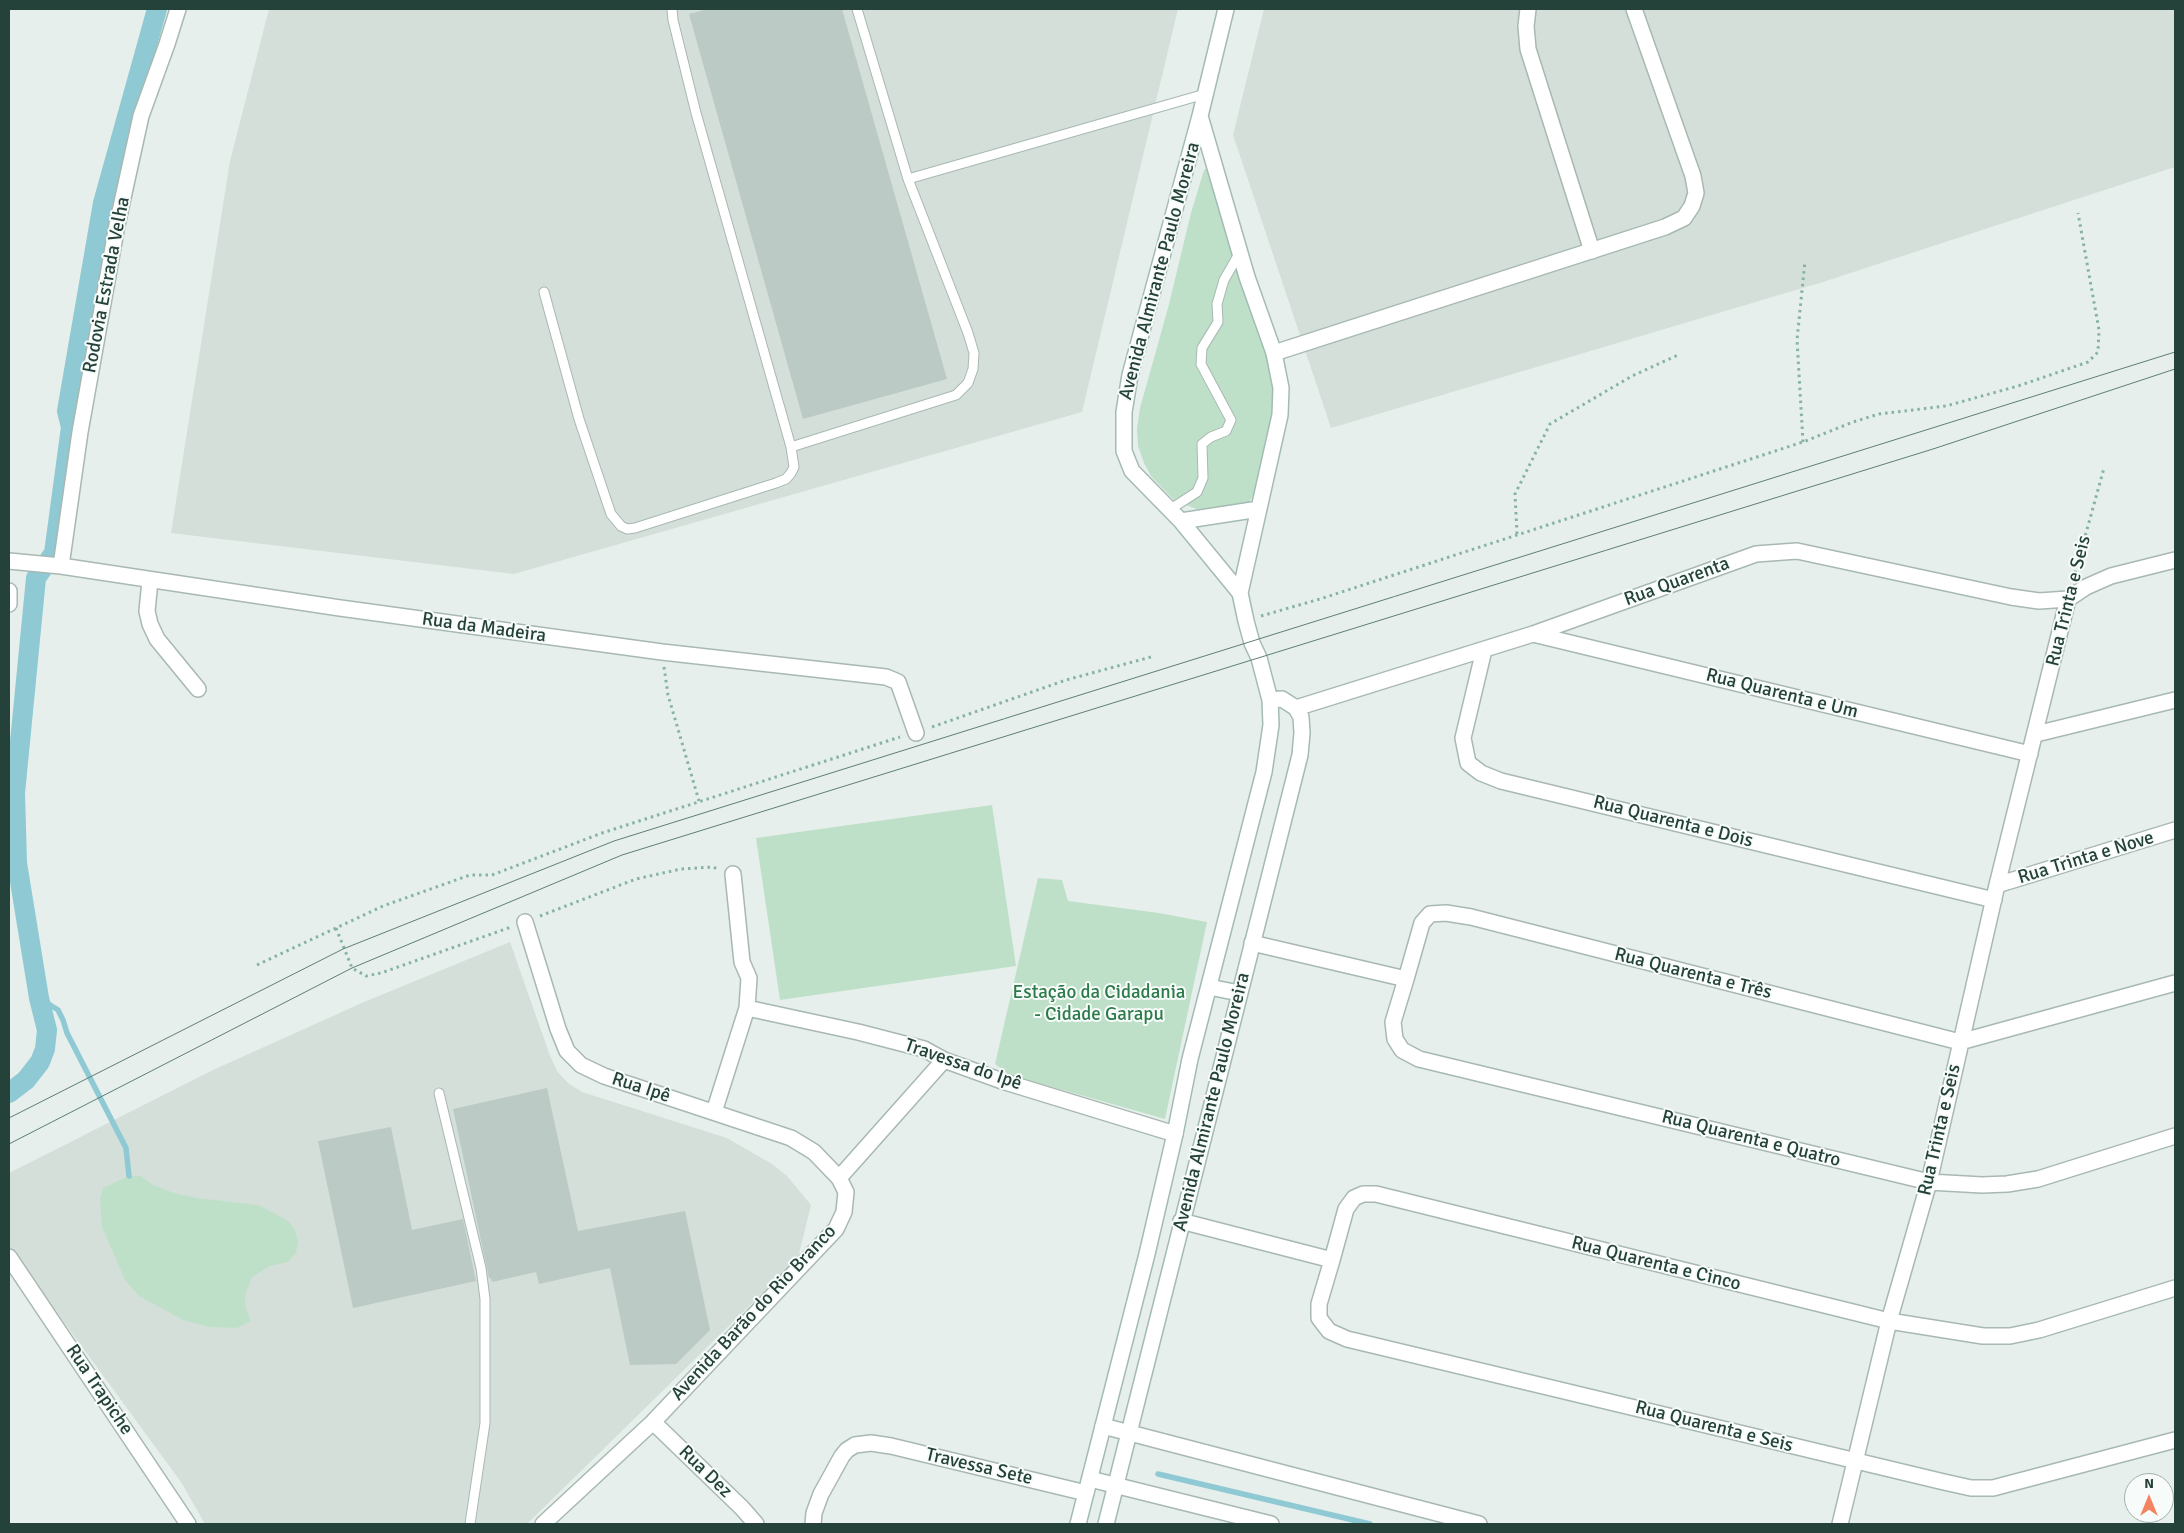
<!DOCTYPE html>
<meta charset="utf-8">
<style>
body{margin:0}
#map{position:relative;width:2184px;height:1533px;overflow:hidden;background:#e6efeb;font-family:Signika,sans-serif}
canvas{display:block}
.frame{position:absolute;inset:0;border:10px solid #24423a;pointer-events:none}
.north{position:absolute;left:2124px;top:1473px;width:50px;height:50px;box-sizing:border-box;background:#f7fbf9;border:1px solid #a3b1ad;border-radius:50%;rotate:0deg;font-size:14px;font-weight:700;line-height:20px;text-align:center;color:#24423a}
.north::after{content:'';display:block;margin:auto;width:18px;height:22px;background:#f4845f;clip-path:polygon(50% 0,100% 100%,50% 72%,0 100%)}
</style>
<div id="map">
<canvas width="2184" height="1533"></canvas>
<div class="frame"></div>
<div class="north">N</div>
</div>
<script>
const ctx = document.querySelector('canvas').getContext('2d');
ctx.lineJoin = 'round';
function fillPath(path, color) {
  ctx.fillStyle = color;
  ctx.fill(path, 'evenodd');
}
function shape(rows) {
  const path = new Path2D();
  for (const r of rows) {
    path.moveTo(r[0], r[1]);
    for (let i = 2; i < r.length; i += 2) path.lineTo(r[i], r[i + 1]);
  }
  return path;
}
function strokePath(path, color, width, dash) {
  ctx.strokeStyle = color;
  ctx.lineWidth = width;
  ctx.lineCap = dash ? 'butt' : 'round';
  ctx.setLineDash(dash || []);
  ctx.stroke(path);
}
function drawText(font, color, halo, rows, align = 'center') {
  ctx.font = font + ' Signika,sans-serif';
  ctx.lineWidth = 4;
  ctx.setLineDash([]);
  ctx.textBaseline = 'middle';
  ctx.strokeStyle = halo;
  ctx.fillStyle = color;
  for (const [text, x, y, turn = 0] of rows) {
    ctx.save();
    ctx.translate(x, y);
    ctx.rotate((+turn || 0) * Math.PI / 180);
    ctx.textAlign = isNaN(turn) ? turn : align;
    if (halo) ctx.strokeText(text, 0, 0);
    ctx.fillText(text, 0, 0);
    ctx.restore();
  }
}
fillPath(shape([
 [269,9,1178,9,1082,412,514,574,171,533,230,161],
 [1264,9,2175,9,2175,167,1823,282,1331,428,1233,135],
 [510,942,549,1053,557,1071,568,1083,582,1092,727,1138,772,1164,787,1176,811,1205,798,1258,527,1524,205,1524,181,1482,9,1247,9,1173,213,1070,364,1002]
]), '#d4dfda');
fillPath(shape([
 [1207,167,1210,169,1273,356,1278,397,1255,493,1249,502,1236,509,1201,511,1174,500,1151,476,1144,463,1138,446,1137,429,1140,408,1168,308,1191,213,1204,170],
 [992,805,1016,966,780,1000,756,838],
 [1038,878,1062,880,1068,901,1159,913,1207,922,1165,1119,1010,1075,995,1064],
 [129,1176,141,1176,153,1185,174,1193,197,1198,258,1205,287,1220,294,1228,298,1241,296,1253,288,1262,270,1266,252,1277,245,1296,246,1308,251,1321,237,1328,209,1327,183,1320,139,1296,125,1280,102,1227,100,1199,103,1188]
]), '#bfe0c8');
strokePath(shape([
 [39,998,58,1010,63,1020,67,1033,126,1148,129,1176],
 [1158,1474,1370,1524]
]), '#8ec9d4', 5.5);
strokePath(shape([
 [9,1093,26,1080,40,1062,45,1049,47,1030,39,998,17,863,15,793,36,578,54,553,71,427,67,411,103,203,157,9]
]), '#8ec9d4', 20);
fillPath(shape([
 [708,9,842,9,947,379,803,419,689,14],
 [547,1088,578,1231,685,1211,710,1330,676,1364,630,1365,610,1268,539,1284,536,1272,492,1282,491,1278,489,1278,453,1109],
 [391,1127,412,1230,463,1219,476,1281,353,1308,318,1141]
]), '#bbcac4');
const service = shape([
 [908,179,1205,94],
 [544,292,579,419,611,514,621,526,627,529,635,528,776,483,786,479,791,473,794,467,791,447,696,113,673,20,672,9],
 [791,447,956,395,968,383,973,369,974,353,968,333,908,179,857,9],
 [1169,510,1197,492,1203,478,1202,444,1211,437,1226,431,1231,420,1201,364,1202,348,1218,322,1217,304,1224,280,1240,252],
 [439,1093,481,1268,485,1299,485,1423,470,1524]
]);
const minor = shape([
 [1528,9,1526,26,1528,49,1592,251],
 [1274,353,1665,227,1684,218,1692,206,1696,193,1693,176,1634,9],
 [9,561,61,566,340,608,662,652,886,677,898,682,916,733],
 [61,566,80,432,117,225,141,116,167,44,178,9],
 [150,581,147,611,150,624,157,639,198,689],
 [9,591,9,604],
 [2068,599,2086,587,2111,576,2175,560],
 [1533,634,2030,754],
 [1484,650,1463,738,1468,763,1481,773,1501,781,1994,900],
 [1296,708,1533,634,1756,554,1797,551,2011,597,2039,601,2068,599],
 [2036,734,2175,700],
 [1997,885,2175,830],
 [525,922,558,1029,567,1051,581,1065,604,1076,791,1138,814,1152,839,1178,846,1192,844,1212,836,1229,653,1422,543,1524],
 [1252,943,1406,979,1422,923,1430,914,1446,913,1471,917,1960,1042,2175,983],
 [1406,979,1393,1022,1395,1039,1402,1050,1419,1059,1929,1182,1982,1185,2007,1184,2038,1179,2175,1136],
 [747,1008,858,1032,924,1049,944,1060,1002,1081,1175,1134],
 [714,1112,747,1008,749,978,742,962,733,874],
 [839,1178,944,1060],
 [1181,1221,1332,1260,1346,1209,1354,1198,1363,1194,1376,1194,1889,1321,1983,1336,2010,1336,2039,1330,2175,1288],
 [1332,1260,1319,1304,1319,1318,1329,1331,1347,1339,1944,1482,1971,1488,1993,1488,2175,1440],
 [653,1422,742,1508,756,1524],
 [813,1524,814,1513,821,1494,842,1456,847,1450,855,1445,871,1443,891,1446,1086,1493],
 [1840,1524,1889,1321,1929,1182,1997,885,2068,599]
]);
const tertiary = shape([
 [9,1257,188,1524],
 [1103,1426,1479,1524],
 [1090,1479,1271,1524]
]);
const secondary = shape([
 [1226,9,1200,116,1130,375,1124,412,1124,451,1132,471,1181,521,1240,593],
 [1181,521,1259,509],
 [1209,987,1239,993],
 [1078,1524,1147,1254,1175,1134,1190,1059,1264,772,1271,725,1270,700,1259,658,1252,643,1246,621,1240,593,1280,415,1281,388,1274,353,1247,277,1200,116],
 [1106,1524,1300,755,1302,733,1301,717,1296,708,1282,699,1270,700]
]);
strokePath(service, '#a8b8b2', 11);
strokePath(minor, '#a8b8b2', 18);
strokePath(tertiary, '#a8b8b2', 18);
strokePath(secondary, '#a4bbb3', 18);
strokePath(shape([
 [1803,442,1797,340,1805,261],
 [1517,534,1515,494,1550,424,1632,376,1678,355],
 [2075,573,2104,468],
 [1261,616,1320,599,1803,442,1853,422,1879,414,1946,406,2018,386,2088,362,2098,352,2099,330,2078,213],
 [664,667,668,695,699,801],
 [932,727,1066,680,1151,657],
 [540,916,636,879,681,869,713,867,718,869],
 [336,928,352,968,366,976,381,973,511,927],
 [257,965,383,906,470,875,492,875,602,833,900,737]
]), '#86b3a5', 3, [2.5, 4]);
strokePath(service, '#fff', 9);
strokePath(minor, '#fff', 15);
strokePath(tertiary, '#fff', 15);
strokePath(secondary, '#fff', 15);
strokePath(shape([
 [9,1118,343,949,614,841,2175,352],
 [9,1144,352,968,622,855,1933,449,2175,369]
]), '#5f7d75', 1);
drawText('19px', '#24423a', '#f7fbf9', [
 ["Avenida Almirante Paulo Moreira",1160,271,-75],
 ["Rodovia Estrada Velha",107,285,-79],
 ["Rua Quarenta",1677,582,-20],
 ["Rua Trinta e Seis",2069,601,-76],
 ["Rua da Madeira",484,628,8],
 ["Rua Quarenta e Um",1782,694,14],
 ["Rua Quarenta e Dois",1673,822,14],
 ["Rua Trinta e Nove",2086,858,-17],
 ["Rua Quarenta e Três",1693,974,14],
 ["Travessa do Ipê",963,1065,19],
 ["Rua Ipê",641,1088,18],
 ["Avenida Almirante Paulo Moreira",1212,1102,-76],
 ["Rua Trinta e Seis",1940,1130,-77],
 ["Rua Quarenta e Quatro",1751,1139,14],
 ["Rua Quarenta e Cinco",1656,1264,14],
 ["Avenida Barão do Rio Branco",754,1313,-47],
 ["Rua Trapiche",99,1390,56],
 ["Rua Quarenta e Seis",1714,1427,14],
 ["Travessa Sete",979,1467,13],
 ["Rua Dez",705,1472,44]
]);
drawText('19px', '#2d7a4b', '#f7fbf9', [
 ["Estação da Cidadania",1099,993],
 ["- Cidade Garapu",1099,1015]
]);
</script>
